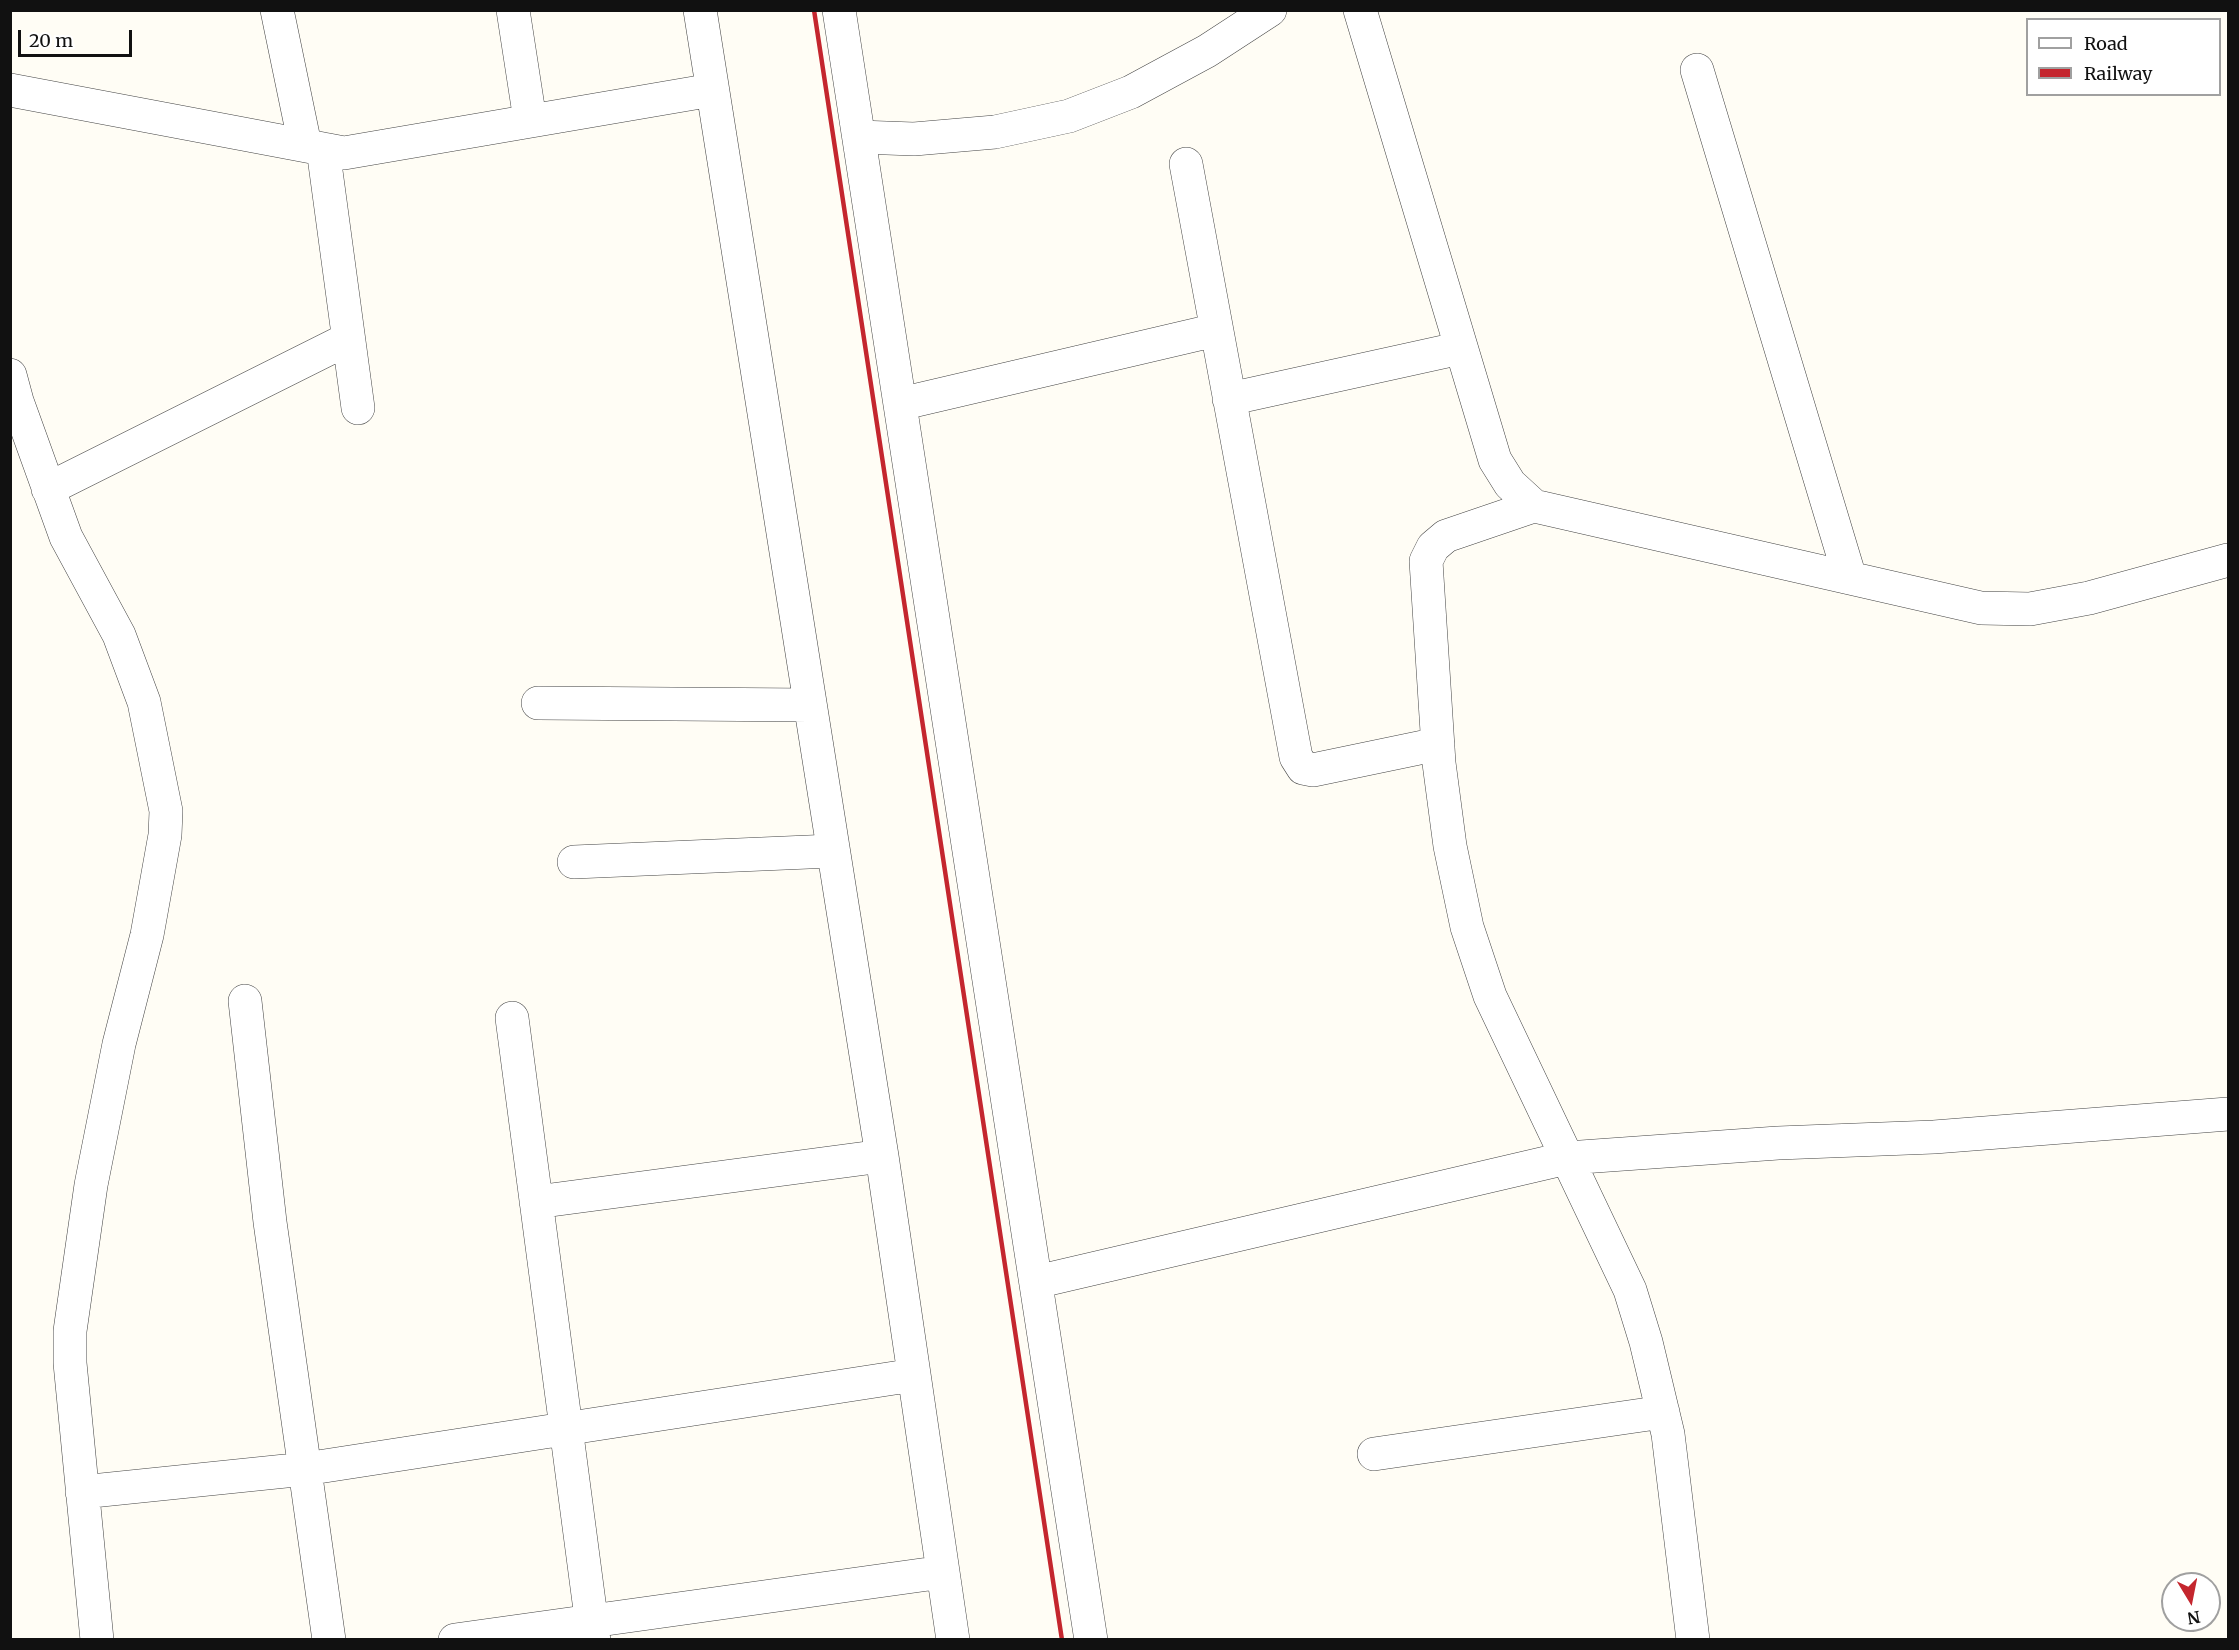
<!DOCTYPE html>
<style>
body{margin:0}
#map{position:relative;width:2239px;height:1650px;overflow:hidden;background:#fffdf5;font-family:Merriweather,serif}
canvas{display:block}
.frame{position:absolute;inset:0;border:12px solid #111;pointer-events:none}
.legend{position:absolute;left:2026px;top:18px;width:195px;height:78px;box-sizing:border-box;background:#fff;border:2px solid #a0a0a0;margin:0;padding:8px 10px;list-style:none;font-size:18px;color:#111}
.legend li{display:flex;align-items:center;gap:12px;height:30px}
.legend b{width:30px;border:2px solid #a0a0a0}
.north{position:absolute;left:2161px;top:1572px;width:60px;height:60px;box-sizing:border-box;background:#fff;border:2px solid #a0a0a0;border-radius:50%;rotate:170deg;font-size:16px;font-weight:700;line-height:24px;text-align:center;color:#111}
.north::after{content:'';display:block;margin:auto;width:21px;height:27px;background:#c4262e;clip-path:polygon(50% 0,100% 100%,50% 72%,0 100%)}
.scale{position:absolute;left:18px;top:30px;width:114px;height:27px;box-sizing:border-box;border:3px solid #111;border-top:0;padding-left:8px;font-size:18px;line-height:21px;white-space:nowrap;color:#111;-webkit-text-stroke:4px #fff;paint-order:stroke}
</style>
<div id="map">
<canvas width="2239" height="1650"></canvas>
<div class="frame"></div>
<ul class="legend">
<li><b style="height:8px;background:#fff"></b>Road</li>
<li><b style="height:8px;background:#c4262e"></b>Railway</li>
</ul>
<div class="north">N</div>
<div class="scale">20 m</div>
</div>
<script>
const ctx = document.querySelector('canvas').getContext('2d');
ctx.lineJoin = 'round';
function shape(rows) {
  const path = new Path2D();
  for (const r of rows) {
    path.moveTo(r[0], r[1]);
    for (let i = 2; i < r.length; i += 2) path.lineTo(r[i], r[i + 1]);
  }
  return path;
}
function strokePath(path, color, width, dash) {
  ctx.strokeStyle = color;
  ctx.lineWidth = width;
  ctx.lineCap = dash ? 'butt' : 'round';
  ctx.setLineDash(dash || []);
  ctx.stroke(path);
}
const minor = shape([
 [277,10,305,145],
 [513,10,530,120],
 [700,10,882,1156,953,1640],
 [839,10,1091,1640],
 [1360,10,1495,460,1510,484,1534,506,1981,608,2030,609,2089,598,2228,560],
 [1697,70,1850,578],
 [10,90,344,153,712,90],
 [859,137,914,139,995,132,1069,116,1131,92,1207,51,1270,10],
 [323,149,358,408],
 [1186,164,1296,757,1303,768,1313,770,1438,744],
 [10,375,17,401,66,537,119,635,144,702,166,811,165,835,147,935,119,1044,91,1185,70,1331,70,1363,97,1640],
 [1229,399,1461,348],
 [900,404,1216,330],
 [48,489,348,339],
 [1534,506,1446,536,1433,547,1426,561,1439,763,1450,846,1467,927,1490,996,1630,1290,1646,1342,1668,1434,1693,1640],
 [538,703,809,705],
 [574,862,832,851],
 [245,1001,270,1222,329,1640],
 [512,1018,594,1640],
 [536,1202,882,1156],
 [1036,1282,1567,1158,1778,1143,1934,1137,2228,1114],
 [1374,1454,1663,1412],
 [82,1492,305,1469,914,1375],
 [455,1640,943,1572]
]);
strokePath(minor, '#444', 34);
strokePath(minor, '#fff', 33);
strokePath(shape([
 [814,10,1062,1640]
]), '#c4262e', 4.5);
</script>
